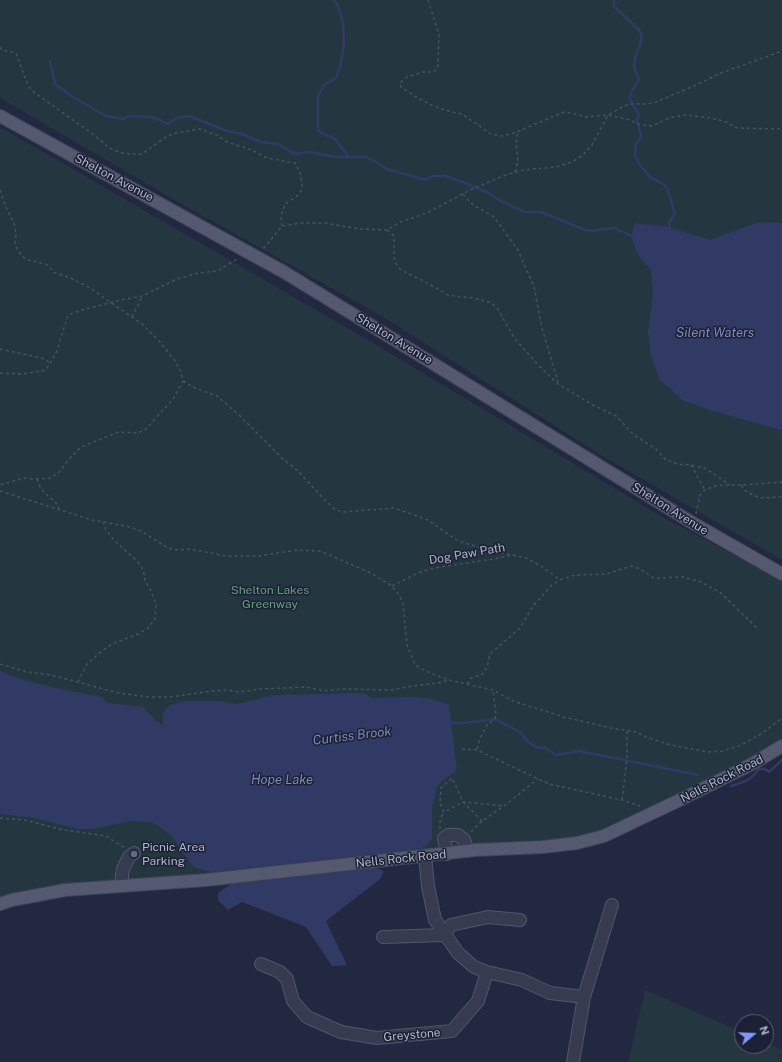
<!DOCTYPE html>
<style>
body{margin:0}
#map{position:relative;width:782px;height:1062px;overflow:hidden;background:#222840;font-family:"Public Sans",sans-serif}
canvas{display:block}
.north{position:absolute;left:734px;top:1014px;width:40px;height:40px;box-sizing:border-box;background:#1b2034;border:1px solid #575c70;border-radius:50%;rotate:71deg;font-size:11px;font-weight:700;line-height:16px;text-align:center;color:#b2b6ca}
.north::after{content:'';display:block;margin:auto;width:14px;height:18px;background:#8296ff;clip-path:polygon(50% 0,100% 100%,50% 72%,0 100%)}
</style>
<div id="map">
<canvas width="782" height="1062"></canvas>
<div class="north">N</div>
</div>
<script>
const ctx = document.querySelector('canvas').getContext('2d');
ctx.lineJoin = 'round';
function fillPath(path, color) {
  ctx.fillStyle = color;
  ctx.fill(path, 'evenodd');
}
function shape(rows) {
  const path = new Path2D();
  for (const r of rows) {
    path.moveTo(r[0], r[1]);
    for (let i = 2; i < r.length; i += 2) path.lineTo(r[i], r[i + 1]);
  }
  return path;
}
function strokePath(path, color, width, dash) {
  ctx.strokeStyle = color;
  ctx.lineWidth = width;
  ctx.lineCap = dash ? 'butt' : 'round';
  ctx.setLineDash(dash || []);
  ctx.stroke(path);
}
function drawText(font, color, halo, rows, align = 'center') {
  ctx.font = font + ' "Public Sans",sans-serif';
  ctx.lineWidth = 3;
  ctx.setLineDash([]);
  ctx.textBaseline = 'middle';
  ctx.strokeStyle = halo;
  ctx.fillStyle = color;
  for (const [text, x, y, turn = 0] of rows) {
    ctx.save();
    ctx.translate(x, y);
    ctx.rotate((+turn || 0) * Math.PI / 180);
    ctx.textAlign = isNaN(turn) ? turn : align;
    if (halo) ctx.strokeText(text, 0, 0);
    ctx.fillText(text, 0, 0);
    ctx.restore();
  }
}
fillPath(shape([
 [0,0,782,0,782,560,601,455,385,318,173,199,0,98],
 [0,127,368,340,664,518,782,580,782,738,767,750,670,800,600,831,577,838,467,844,405,853,0,899],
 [645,990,742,1032,742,1046,766,1046,766,1043,782,1050,782,1062,628,1062]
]), '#243741');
fillPath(shape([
 [759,222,782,223,782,448,781,430,710,410,684,401,660,380,651,356,648,332,653,294,651,270,638,255,631,236,635,223,668,227,710,240],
 [0,671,20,679,60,689,102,697,107,703,143,707,156,721,163,725,163,714,165,710,171,705,184,701,220,701,237,704,274,695,364,693,371,698,415,697,431,699,449,705,457,771,444,779,437,786,432,809,432,839,427,845,419,849,211,872,195,868,188,860,172,836,152,822,131,821,93,829,78,829,35,818,0,814],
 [376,868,384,871,380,879,326,921,347,965,332,966,306,927,242,902,228,910,218,900,218,893,231,884]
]), '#313a64');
strokePath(shape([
 [334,0,338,6,343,23,344,46,340,67,336,78,324,85,318,97,318,131,335,139,349,157,367,157,387,169,426,180,433,176,445,176,460,181,487,192,503,202,525,212,541,212,588,231,615,228,633,237],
 [614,0,614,6,639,30,642,36,640,45,636,54,634,67,639,80,631,92,630,96,630,100,639,115,637,120,641,136,636,145,635,156,640,165,650,177,663,184,667,188,675,213,669,223,670,229],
 [50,61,55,84,73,97,106,116,124,119,128,116,153,117,168,124,176,118,189,116,227,131,242,134,261,142,278,144,295,154,309,152,336,157,349,157],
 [450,723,464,723,495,719,521,733,527,741,536,747,546,748,556,755,579,751,698,775],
 [731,786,746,781,752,777,759,769,765,769,769,772,782,760]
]), '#313a64', 2.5);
const minor = shape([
 [447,854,444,838,448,835,458,835,464,840,468,851],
 [425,856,428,886,435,920,458,953,474,967,487,972,522,980,550,993,584,997],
 [122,886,122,874,123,869,129,857,134,853],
 [383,937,444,935,451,925,488,917,520,920],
 [261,964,280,972,287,979,293,1001,307,1017,341,1032,377,1038,452,1031,478,1001,487,972],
 [573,1062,584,997,612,905]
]);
const major = shape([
 [0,116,284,272,691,522,782,574],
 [0,904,12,900,65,890,206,880,475,850,543,847,577,843,604,836,684,798,754,763,782,746]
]);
strokePath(minor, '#51566a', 14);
strokePath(major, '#3f4458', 14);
strokePath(shape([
 [428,0,439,34,438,66,437,69,433,72,423,72,407,77,400,83,401,87,416,97,433,106,452,112,462,114,491,134,502,136,514,133,564,112,572,113,586,117,608,115,630,120,641,125,652,126,669,118,686,115,711,118,726,122,737,128,782,129],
 [0,47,2,50,16,53,27,83,31,90,94,135,109,148,122,153,130,154,142,154,167,136,176,133,199,129,217,135,227,142,252,150,267,158,295,163,300,172,302,184,301,191,296,197,285,204,281,216,282,226],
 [515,172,518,161,516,144,518,131],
 [0,190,5,205,15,226,16,235,15,243,17,249,23,257,28,260,46,264,55,273,71,278,90,288,142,324,160,342,176,362,181,372,183,381,173,399,145,430,138,433,118,432,81,447,70,458,59,472,51,478,37,479,24,478,0,485],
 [463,194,472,204,494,217,518,250,534,287,542,328,558,382],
 [387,230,393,235,394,241,394,258,396,264,401,270,431,285,448,295,478,299,491,303,497,308,515,339,538,365,558,384,593,405,616,416,634,435,656,449,665,459,677,464,691,465,705,468,730,485],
 [263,248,265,247,282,226,300,223,325,223,360,229,387,230,400,222,427,213,470,190,503,176,523,170,556,167,572,162,583,155,592,145,608,115,622,107,629,104,646,104,656,102,694,86,721,73,782,51],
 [132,317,142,297],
 [0,349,42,358,51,363],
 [0,373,23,374,46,370,57,351,68,315,82,310,121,300,142,296,177,279,198,273,218,271,237,259],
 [183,381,195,388,217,396,239,415,284,460,297,470,323,498,334,509,343,512,394,508,428,520,458,541,492,551,513,555],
 [691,465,705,490],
 [37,479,41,489,57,504,59,509],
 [742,485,743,489,749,493,760,498,782,497],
 [0,491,92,520,130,527,141,531,168,548,176,550,190,549,226,556,259,556,297,550,320,551,371,573,392,586,399,595,403,603,407,645,415,665,430,673,449,680,493,690,513,701,564,717,611,728,637,732,646,737,671,745,708,752,722,751,739,746,761,734,782,718],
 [696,514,700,495,705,490,712,487,719,485,742,485,782,482],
 [392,586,418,573,434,568,494,559,513,555,526,558,541,566,560,580,575,575,606,574,632,566,640,569,652,577,657,578,683,577,699,581,708,586,721,593,758,629],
 [0,664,27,672,45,674,59,677,118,693,150,697,170,697,212,691,228,690,238,692,262,689,306,687,324,691,341,689,392,690,412,686,438,683,449,680],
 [78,682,87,664,102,651,112,644,138,634,148,628,155,619,156,604,151,591,145,581,144,573,141,565,114,540,106,530,103,523],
 [467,684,471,678,483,674,487,667,490,654,520,628,533,606,552,585,560,580],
 [462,749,477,750,549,784,622,800,640,806],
 [477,749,480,738,487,725,495,719,496,715,493,690],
 [622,800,627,759,627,730],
 [0,818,25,820,64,830,106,836,125,848],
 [482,821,463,802,452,778,441,788,440,803,444,812,463,802,504,806],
 [440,829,440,820,444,812],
 [471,832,482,821,504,806,538,779]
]), '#42545e', 1.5, [3, 3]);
strokePath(minor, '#363b4f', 12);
strokePath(major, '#545970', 12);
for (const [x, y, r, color] of [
 [134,854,4,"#5c6f8a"]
]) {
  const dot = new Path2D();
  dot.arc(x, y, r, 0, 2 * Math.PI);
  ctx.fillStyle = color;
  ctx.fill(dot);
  strokePath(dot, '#1b2034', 1.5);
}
drawText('12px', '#b2b6ca', '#1b2034', [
 ["Shelton Avenue",114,178,28],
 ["Shelton Avenue",394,339,31],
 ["Shelton Avenue",670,509,32],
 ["Dog Paw Path",467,554,-10],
 ["Nells Rock Road",722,779,-27],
 ["Nells Rock Road",401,859,-6],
 ["Greystone",412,1035,-5]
]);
drawText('12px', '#679e80', '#1b2034', [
 ["Shelton Lakes",270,590],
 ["Greenway",270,604]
]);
drawText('12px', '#b2b6ca', '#1b2034', [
 ["Picnic Area",142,847],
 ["Parking",142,861]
], 'left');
drawText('italic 13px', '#7f8ab9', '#1b2034', [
 ["Silent Waters",715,333],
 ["Curtiss Brook",352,736,-7],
 ["Hope Lake",282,780]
]);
</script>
